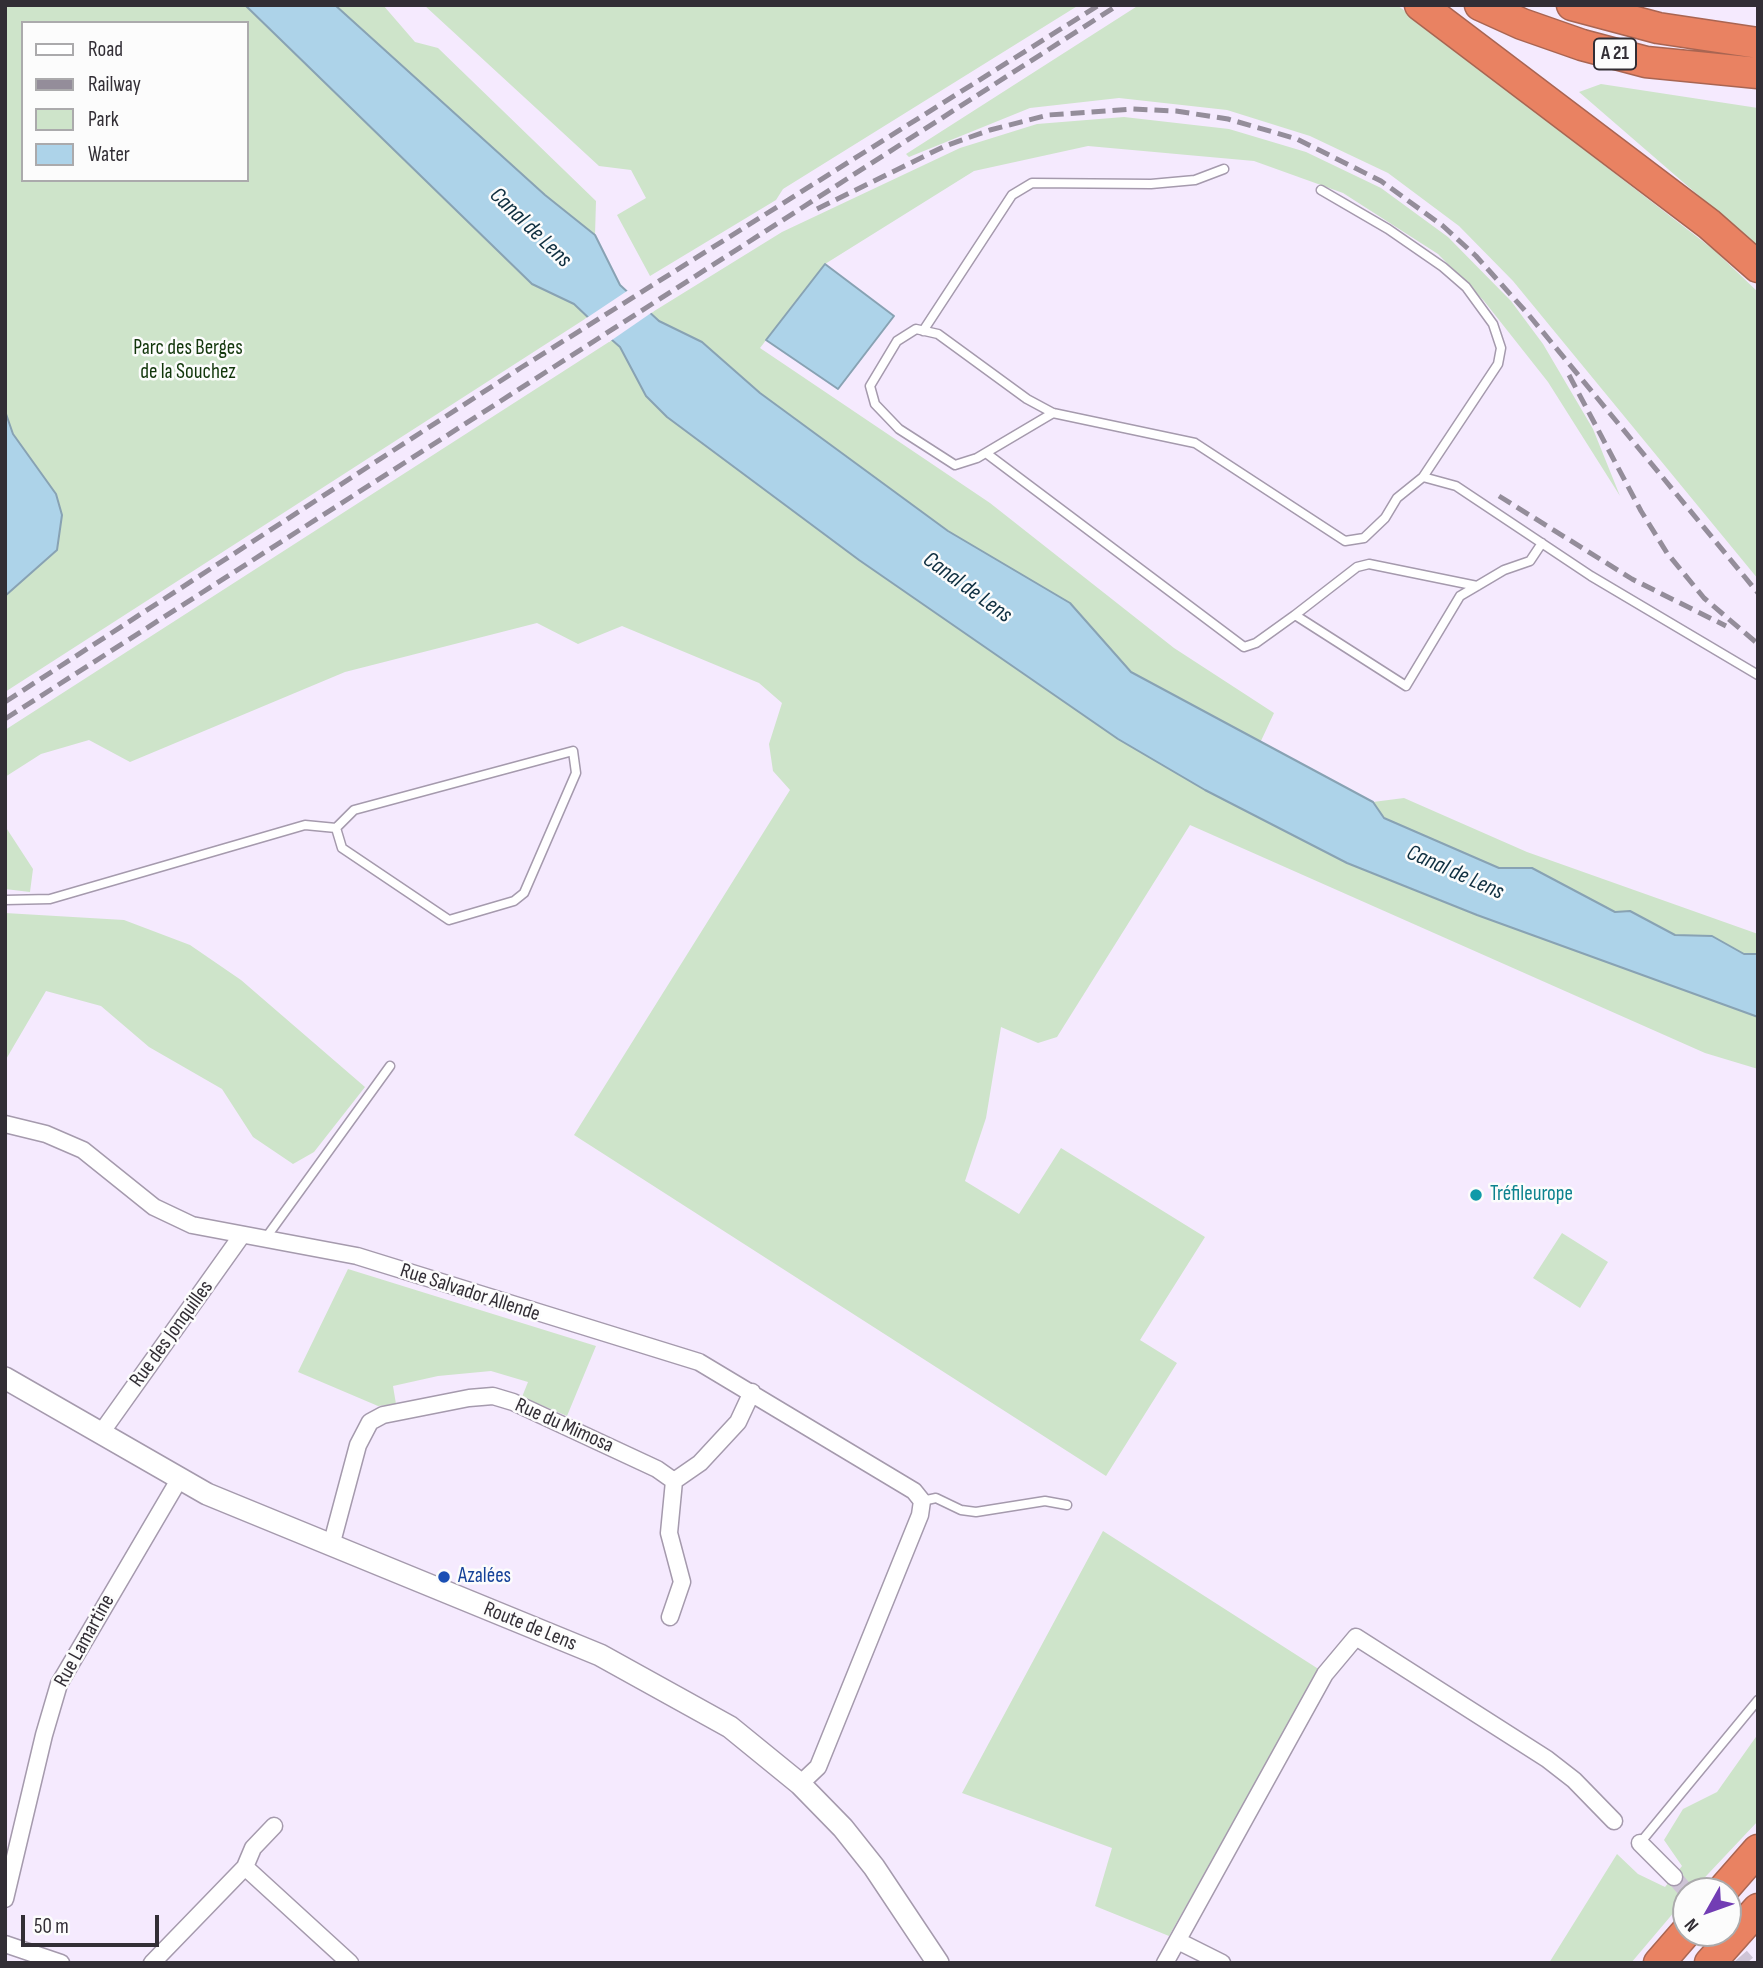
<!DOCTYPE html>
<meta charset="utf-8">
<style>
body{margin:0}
#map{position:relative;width:1763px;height:1968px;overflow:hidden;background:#f5eafe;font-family:"Sofia Sans Condensed",sans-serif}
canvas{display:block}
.frame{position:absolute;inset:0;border:7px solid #322e35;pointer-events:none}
.legend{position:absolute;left:21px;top:21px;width:228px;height:161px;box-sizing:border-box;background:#fcfcfc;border:2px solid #abaaac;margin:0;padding:9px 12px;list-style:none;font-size:21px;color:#322e35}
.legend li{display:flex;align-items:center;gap:14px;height:35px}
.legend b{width:35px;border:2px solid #abaaac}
.north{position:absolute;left:1672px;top:1877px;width:70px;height:70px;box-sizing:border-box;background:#fcfcfc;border:2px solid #abaaac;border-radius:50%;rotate:230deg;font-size:19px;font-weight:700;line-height:28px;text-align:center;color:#322e35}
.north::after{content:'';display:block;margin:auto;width:24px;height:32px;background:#723db4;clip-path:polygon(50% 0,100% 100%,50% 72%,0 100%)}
.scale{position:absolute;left:21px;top:1915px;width:138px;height:32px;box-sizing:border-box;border:4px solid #322e35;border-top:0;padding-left:9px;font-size:21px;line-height:24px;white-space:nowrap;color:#322e35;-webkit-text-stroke:5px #fcfcfc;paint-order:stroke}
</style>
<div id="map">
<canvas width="1763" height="1968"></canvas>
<div class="frame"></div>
<ul class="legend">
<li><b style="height:9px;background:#fff"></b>Road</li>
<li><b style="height:9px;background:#948d9a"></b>Railway</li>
<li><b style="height:19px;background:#cee4ca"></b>Park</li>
<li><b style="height:19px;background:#add3e9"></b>Water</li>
</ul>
<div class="north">N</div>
<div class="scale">50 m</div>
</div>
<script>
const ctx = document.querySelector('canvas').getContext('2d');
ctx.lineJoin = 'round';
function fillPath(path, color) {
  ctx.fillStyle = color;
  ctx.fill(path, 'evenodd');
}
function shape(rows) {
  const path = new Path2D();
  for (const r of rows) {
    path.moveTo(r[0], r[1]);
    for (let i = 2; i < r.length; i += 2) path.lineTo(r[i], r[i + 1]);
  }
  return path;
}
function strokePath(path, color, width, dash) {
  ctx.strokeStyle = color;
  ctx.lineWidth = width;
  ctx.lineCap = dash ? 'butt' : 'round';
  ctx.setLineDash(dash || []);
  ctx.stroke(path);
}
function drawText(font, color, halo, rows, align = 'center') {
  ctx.font = font + ' "Sofia Sans Condensed",sans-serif';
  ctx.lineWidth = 5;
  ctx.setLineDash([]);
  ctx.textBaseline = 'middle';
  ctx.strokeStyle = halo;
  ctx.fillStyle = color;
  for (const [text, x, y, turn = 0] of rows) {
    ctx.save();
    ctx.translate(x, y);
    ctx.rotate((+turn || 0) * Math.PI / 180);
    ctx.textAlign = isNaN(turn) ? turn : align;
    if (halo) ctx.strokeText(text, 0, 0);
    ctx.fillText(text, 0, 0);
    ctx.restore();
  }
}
fillPath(shape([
 [5,5,245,5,532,284,574,304,588,317,5,692],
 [23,23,247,23,247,180,23,180],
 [335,5,383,5,415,42,438,48,596,201,595,235,545,195],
 [424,5,953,6,1079,5,783,189,776,200,650,276,617,215,646,198,631,170,599,166],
 [1139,5,1397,5,1714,250,1758,292,1758,579,1513,281,1459,226,1388,173,1310,136,1227,110,1119,98,1030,108,909,157,906,154],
 [1601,84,1758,108,1758,247,1579,92],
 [1124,117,1229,129,1306,152,1381,188,1448,237,1511,301,1543,344,1593,429,1620,496,1548,382,1484,301,1438,254,1343,193,1254,161,1088,146,974,171,825,264,760,348,990,503,1174,648,1274,713,1260,743,1131,672,1070,603,948,531,760,393,702,342,659,321,651,313,782,232,960,148,1037,124],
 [612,340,859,560,1118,739,1205,790,1347,863,1477,915,1758,1017,1758,1069,1705,1053,1190,825,1057,1037,1038,1043,1001,1027,986,1118,965,1181,1019,1214,1061,1148,1205,1237,1140,1340,1177,1363,1106,1476,574,1135,790,790,773,771,769,744,782,703,759,683,622,626,578,644,537,623,345,672,130,762,89,740,41,754,5,777,5,730],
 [1404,798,1527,852,1758,934,1758,954,1744,954,1712,936,1675,935,1630,911,1615,912,1532,868,1500,868,1384,818,1373,802],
 [5,826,33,869,30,892,5,889],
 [5,913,124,920,190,945,241,980,365,1087,314,1152,293,1164,253,1137,222,1089,149,1047,101,1006,46,991,5,1061],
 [1562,1233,1608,1262,1580,1308,1533,1278],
 [348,1269,596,1346,567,1416,522,1397,528,1382,491,1371,438,1376,393,1386,396,1404,378,1406,298,1372],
 [1103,1531,1320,1670,1169,1936,1095,1906,1112,1848,962,1793],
 [1758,1734,1758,1821,1692,1891,1686,1891,1686,1898,1631,1963,1549,1963,1617,1854,1638,1874,1665,1887,1682,1866,1664,1840,1683,1809,1717,1792]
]), '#cee4ca');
const water = shape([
 [245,5,335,5,545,195,595,235,620,285,659,321,702,342,760,393,948,531,1070,603,1131,672,1373,802,1384,818,1499,868,1532,868,1615,912,1630,911,1675,935,1712,936,1744,954,1758,954,1758,1017,1477,915,1347,863,1205,790,1118,739,859,560,667,417,646,396,620,347,612,340,574,304,532,284,245,5],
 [825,264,894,316,838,389,766,340,825,264],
 [5,411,13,434,56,494,62,515,57,550,5,596,5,411]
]);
fillPath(water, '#add3e9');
strokePath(water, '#88a2b3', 2);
fillPath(shape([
 [630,289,654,311,609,342,585,319]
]), '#f5eafe');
strokePath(shape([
 [1674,1877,1686,1891],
 [1725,1938,1747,1963]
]), '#cec4d6', 16, [16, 8]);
const service = shape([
 [1321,190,1388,229,1443,267,1466,287,1493,324,1501,348,1498,364,1423,477],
 [923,331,1012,195,1032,183,1151,184,1195,180,1224,169],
 [1053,413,977,458,955,465,899,429,875,404,870,386,897,341,916,329,938,334,1027,399,1053,413,1195,443,1345,541,1364,538,1385,518,1397,498,1423,477,1456,486,1591,576,1758,675],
 [986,453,1244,647,1256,643,1295,615],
 [1477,586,1369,564,1357,567,1295,615,1406,686,1460,596,1477,586,1504,570,1530,561,1542,543],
 [5,900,50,899,305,825,336,828,354,810,573,751,576,773,524,893,514,901,449,920,342,848,336,828],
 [265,1239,390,1066],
 [922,1501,936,1498,961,1510,976,1512,1045,1501,1067,1505],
 [1640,1843,1758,1700]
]);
const minor = shape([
 [5,1124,46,1134,83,1150,154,1207,192,1225,357,1256,699,1362,914,1491,922,1501,920,1515,818,1767,800,1784],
 [101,1433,242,1235],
 [331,1546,358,1445,370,1422,383,1415,469,1398,493,1396,513,1402,657,1469,674,1481],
 [670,1617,682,1582,669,1533,674,1481,700,1463,738,1422,752,1392],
 [1640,1843,1674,1877],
 [245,1867,350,1963],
 [5,1899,44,1735,59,1684,180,1478],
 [1178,1941,1222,1963],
 [5,1944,61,1963],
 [152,1963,245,1867,253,1848,274,1826],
 [1165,1963,1325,1674,1356,1637,1547,1759,1574,1780,1614,1821]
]);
const tertiary = shape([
 [5,1378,207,1494,600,1655,730,1727,800,1784,843,1828,874,1867,938,1963]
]);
const motorway = shape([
 [1420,5,1709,224,1758,267],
 [1480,5,1522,24,1582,45,1646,62,1758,73],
 [1572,5,1658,28,1758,43],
 [1722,1891,1758,1850],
 [1659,1963,1686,1932],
 [1710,1963,1758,1909]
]);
strokePath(service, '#a59aad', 11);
strokePath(minor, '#a59aad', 19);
strokePath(tertiary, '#a59aad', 24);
strokePath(motorway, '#a96552', 33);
strokePath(service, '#fff', 8);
strokePath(minor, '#fff', 16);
strokePath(tertiary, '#fff', 21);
strokePath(motorway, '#e98262', 30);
strokePath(shape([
 [817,209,945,146,990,130,1048,115,1132,109,1176,111,1228,119,1297,139,1381,181,1443,226,1476,256,1528,314,1758,593],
 [1569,375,1641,511,1667,553,1704,598,1758,644],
 [1499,496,1632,579,1726,626],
 [5,702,522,367,1099,5],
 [5,719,1118,5]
]), '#948d9a', 5, [14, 7]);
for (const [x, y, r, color] of [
 [1476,1195,7,"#0f9aa8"],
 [444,1577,7,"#1a4fb4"]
]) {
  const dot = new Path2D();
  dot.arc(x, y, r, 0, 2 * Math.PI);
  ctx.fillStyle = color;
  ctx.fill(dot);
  strokePath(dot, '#fcfcfc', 2.5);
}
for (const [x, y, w] of [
 [1615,54,42]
]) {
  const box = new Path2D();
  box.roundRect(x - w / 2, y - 15.5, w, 31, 5);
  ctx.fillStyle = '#fcfcfc';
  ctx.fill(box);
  strokePath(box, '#322e35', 2);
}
drawText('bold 19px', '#322e35', null, [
 ["A 21",1615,54]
]);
drawText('21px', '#12360b', '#fcfcfc', [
 ["Parc des Berges",188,349],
 ["de la Souchez",188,373]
]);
drawText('21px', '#0d838f', '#fcfcfc', [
 ["Tréfileurope",1490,1195]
], 'left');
drawText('21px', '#322e35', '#fcfcfc', [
 ["Rue Salvador Allende",470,1293,18],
 ["Rue des Jonquilles",172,1334,-54],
 ["Rue du Mimosa",564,1426,24],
 ["Route de Lens",530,1627,22],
 ["Rue Lamartine",85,1641,-61]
]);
drawText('21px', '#164399', '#fcfcfc', [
 ["Azalées",458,1577]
], 'left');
drawText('italic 23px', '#0f2f40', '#fcfcfc', [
 ["Canal de Lens",530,228,44],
 ["Canal de Lens",967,588,36],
 ["Canal de Lens",1455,873,24]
]);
</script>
